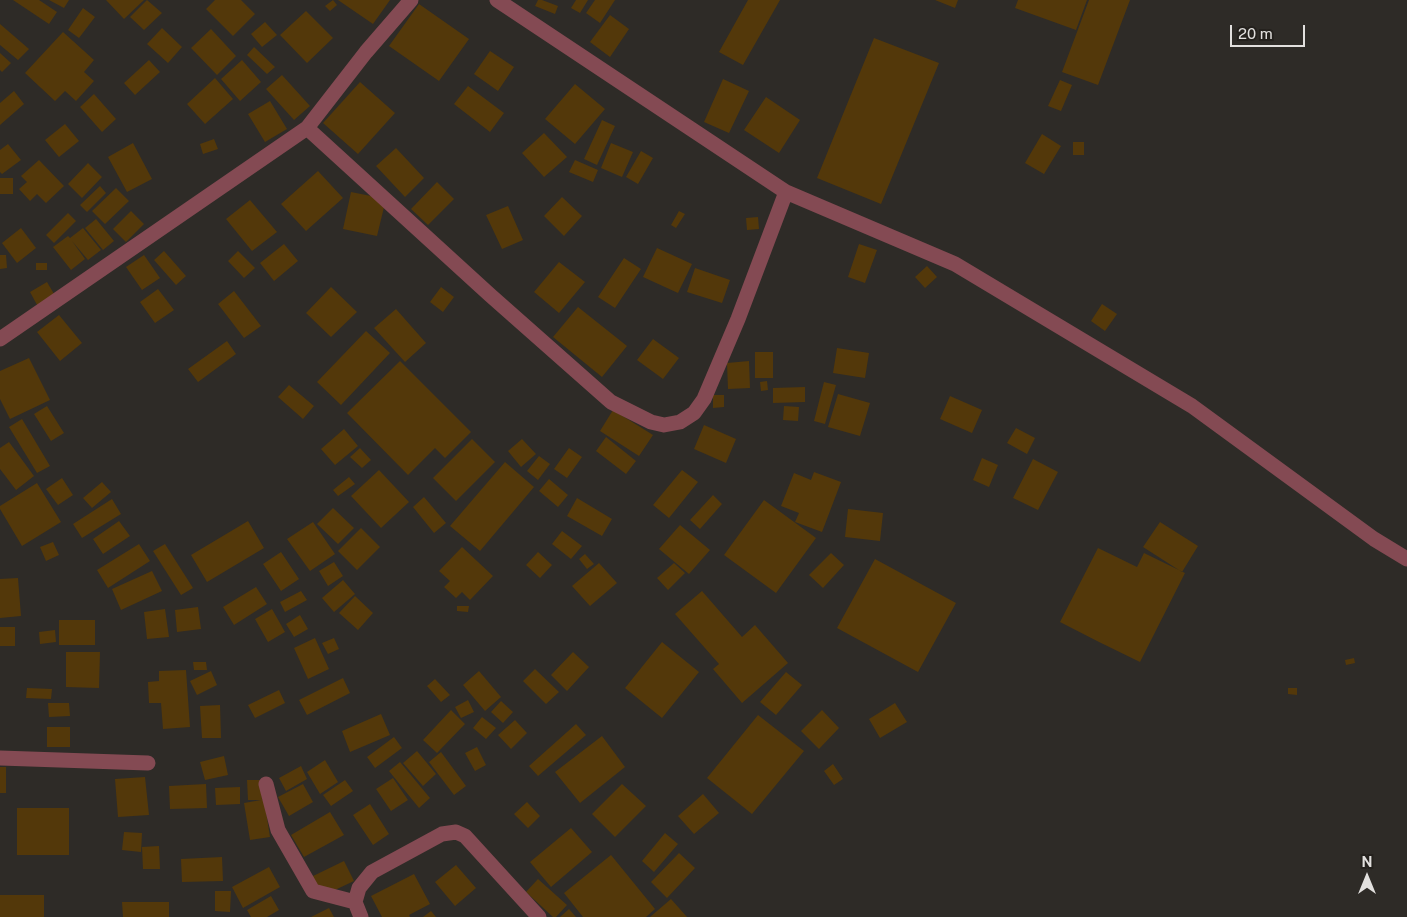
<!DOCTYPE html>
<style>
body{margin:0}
#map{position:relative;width:1407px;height:917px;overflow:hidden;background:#2e2b27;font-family:"Public Sans",sans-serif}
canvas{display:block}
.north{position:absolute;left:1342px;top:852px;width:50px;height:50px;-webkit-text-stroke:4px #24211d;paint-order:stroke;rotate:0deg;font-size:14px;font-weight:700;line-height:20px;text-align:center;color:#e2e0de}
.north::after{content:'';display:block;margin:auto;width:18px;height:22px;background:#e2e0de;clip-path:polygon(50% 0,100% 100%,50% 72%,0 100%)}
.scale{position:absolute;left:1230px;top:25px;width:75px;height:22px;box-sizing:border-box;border:2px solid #e2e0de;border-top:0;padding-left:6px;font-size:15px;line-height:18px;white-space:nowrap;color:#e2e0de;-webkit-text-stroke:4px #24211d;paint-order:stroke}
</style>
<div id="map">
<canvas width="1407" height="917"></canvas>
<div class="north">N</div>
<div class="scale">20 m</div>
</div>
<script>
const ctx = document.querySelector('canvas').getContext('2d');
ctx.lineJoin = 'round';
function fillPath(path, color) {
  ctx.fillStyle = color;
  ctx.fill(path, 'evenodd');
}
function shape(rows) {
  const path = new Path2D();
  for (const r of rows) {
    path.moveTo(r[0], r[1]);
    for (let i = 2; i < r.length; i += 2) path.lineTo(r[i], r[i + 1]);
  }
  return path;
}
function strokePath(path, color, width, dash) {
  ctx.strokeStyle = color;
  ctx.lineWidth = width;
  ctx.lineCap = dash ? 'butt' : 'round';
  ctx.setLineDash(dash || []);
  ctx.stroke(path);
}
fillPath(shape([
 [13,0,39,0,57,12,49,24],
 [49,0,69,0,64,8],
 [106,0,144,0,124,19],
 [147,0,162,13,144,30,130,17],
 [215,0,241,0,255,14,233,36,206,9],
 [333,0,337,5,330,11,325,6],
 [338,0,390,0,373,24],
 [538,0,542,0,558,6,555,14,535,6],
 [576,0,588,0,580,13,571,8],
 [595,0,615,0,600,23,586,13],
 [748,0,780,0,743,65,719,52],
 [935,0,958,0,955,8],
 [1018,0,1087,0,1076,30,1015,8],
 [1089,0,1130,0,1098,85,1062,72],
 [419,4,469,39,439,81,389,46],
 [83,8,95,17,79,38,68,30],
 [306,11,333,38,307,63,280,35],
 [610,15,629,29,610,57,590,42],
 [265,22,277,35,262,47,251,34],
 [0,24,29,49,18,60,0,45],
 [162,28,182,47,168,63,147,44],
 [211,29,236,56,217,75,191,48],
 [63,32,94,60,84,72,94,81,76,101,65,91,55,101,25,73],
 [874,38,939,63,881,204,817,178],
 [254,47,275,67,267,74,247,55],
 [490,51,514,67,498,91,474,74],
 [0,53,11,63,2,72,0,70],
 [149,60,160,72,135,95,124,83],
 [242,60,261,82,240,101,221,79],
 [282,75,310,106,294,120,266,89],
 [215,78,233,99,205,124,187,104],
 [723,79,749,91,729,133,704,122],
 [1060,80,1072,85,1061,111,1048,106],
 [360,82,395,113,358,154,323,123],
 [575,84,605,109,575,144,545,119],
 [468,86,504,113,490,132,454,104],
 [14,91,24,104,0,125,0,103],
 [94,94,116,119,102,132,80,107],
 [766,97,800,120,779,153,744,130],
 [270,101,287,129,265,142,248,114],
 [602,120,615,126,597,165,584,159],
 [65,124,79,141,59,157,45,140],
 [544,133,567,157,544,177,522,153],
 [1042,134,1061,146,1044,174,1025,163],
 [214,139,218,149,203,154,200,144],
 [1073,142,1084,142,1084,155,1073,155],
 [133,143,152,179,127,192,108,157],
 [611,143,633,152,622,177,601,168],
 [8,144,21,160,2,174,0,172,0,150],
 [396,148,424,178,405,197,376,166],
 [641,151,653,158,638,184,626,177],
 [39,160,64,186,46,203,37,194,30,201,19,189,27,182,21,176],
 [575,160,598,170,593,182,569,172],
 [88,163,102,177,82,198,68,184],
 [318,171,343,198,306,231,281,204],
 [0,178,13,178,13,194,0,194],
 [437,182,454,199,428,225,411,209],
 [100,186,106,193,87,212,80,205],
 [116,188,129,201,105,224,92,211],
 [351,192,386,199,377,236,343,229],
 [562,197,582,216,564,236,544,216],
 [250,200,277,232,252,251,226,219],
 [508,206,523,240,502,249,486,215],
 [131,211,144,224,126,242,113,229],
 [679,211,685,214,676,228,671,225],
 [68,213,76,221,54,243,46,235],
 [758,217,759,229,747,230,746,218],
 [96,219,114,241,103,250,85,228],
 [21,228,36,248,17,263,2,243],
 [83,228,101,250,88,260,72,241,85,259,71,270,53,247,68,236,70,238],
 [284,244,298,261,274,281,260,263],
 [859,244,877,250,865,283,848,277],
 [657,248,692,264,678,293,643,277],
 [164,251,186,276,176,285,154,260],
 [238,251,255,268,244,278,228,261],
 [0,255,6,255,7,268,0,269],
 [144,255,160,278,142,290,126,267],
 [624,258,641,269,615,308,598,297],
 [559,262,585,282,559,313,534,292],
 [36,263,47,263,47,270,36,270],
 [927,266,937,277,925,288,915,277],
 [695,268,730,280,722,303,687,292],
 [47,282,60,304,42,314,30,292],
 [331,287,357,312,331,337,306,313],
 [441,287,454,297,443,312,430,302],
 [158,289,174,310,155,323,140,302],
 [234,291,261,326,244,338,218,304],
 [1102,304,1117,314,1105,331,1091,321],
 [578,307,627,346,602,377,553,337],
 [396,309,426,343,405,362,374,328],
 [59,315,82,343,60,361,37,332],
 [366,331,390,353,341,405,317,382],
 [653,339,679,358,663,379,637,360],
 [227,341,236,354,198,382,188,369],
 [837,348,869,353,865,378,833,373],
 [755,352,773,352,773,378,755,378],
 [29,358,50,400,10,419,0,399,0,371],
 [400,361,471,432,445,458,435,448,408,475,347,413],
 [749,361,750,388,728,389,727,363],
 [767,381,768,390,761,391,760,382],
 [824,382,836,385,825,424,814,421],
 [289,385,314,406,303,419,278,397],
 [805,387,805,402,773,403,773,388],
 [838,394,870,403,860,436,828,427],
 [713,395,724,395,724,407,713,408],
 [950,396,982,410,972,433,940,419],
 [47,406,64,433,51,441,34,414],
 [784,406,799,407,798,421,783,420],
 [613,410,653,435,639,456,600,431],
 [22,419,50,466,37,473,9,427],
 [704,425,736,439,726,463,694,449],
 [1016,428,1035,438,1027,454,1007,443],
 [344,429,358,446,335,465,321,449],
 [606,437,636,461,626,474,596,451],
 [472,439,495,462,456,501,433,478],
 [522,439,536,454,521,467,508,451],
 [9,442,34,476,16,490,0,469,0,448],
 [360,448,371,460,362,468,350,457],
 [569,448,582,457,567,478,554,469],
 [539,456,550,464,538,480,527,471],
 [982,458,998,465,989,487,973,480],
 [1033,459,1058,472,1038,510,1013,498],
 [505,462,534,487,480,551,450,526],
 [379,470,409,502,381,528,351,496],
 [682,470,698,482,669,518,653,505],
 [814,472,841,482,822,532,795,522,799,513,781,506,794,473,811,480],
 [349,477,355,484,338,496,333,490],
 [62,478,73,495,58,505,46,489],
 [549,479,568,495,558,507,539,491],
 [102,482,111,492,92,508,83,498],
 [37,483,61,522,22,546,0,509,0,506],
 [713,495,722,504,700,529,690,520],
 [424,497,446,523,434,533,413,507],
 [577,498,612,519,602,536,567,516],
 [112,499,121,514,82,538,73,524],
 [764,500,816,538,776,593,724,555],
 [333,508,354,528,338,544,317,524],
 [848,509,883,513,880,541,845,537],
 [119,521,130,536,103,554,93,539],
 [248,521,264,548,207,582,191,555],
 [313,522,335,554,310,571,287,539],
 [1160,522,1198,546,1182,572,1143,547],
 [680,525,710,550,689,574,659,549],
 [361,528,380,547,357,570,338,551],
 [562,531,582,546,571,559,552,544],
 [53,542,59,555,46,561,40,547],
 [139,544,150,561,108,588,97,570],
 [165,544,193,588,181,595,153,551],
 [462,547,493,576,470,600,462,592,456,598,444,587,450,581,439,571],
 [1098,548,1137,567,1144,553,1185,573,1140,662,1099,642,1121,598,1099,642,1060,622],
 [281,552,299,579,281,591,263,564],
 [538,552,552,565,540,578,526,565],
 [831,553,844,565,823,588,809,575],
 [585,554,594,564,587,569,579,559],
 [875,559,956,603,918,672,837,628],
 [334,562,343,576,328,586,319,571],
 [599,563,617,583,590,606,572,586],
 [674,563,685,573,668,590,657,578],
 [152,571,162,591,121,610,112,589],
 [18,578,21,616,0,618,0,579],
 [343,580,355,594,334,612,322,598],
 [256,587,267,604,234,625,223,607],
 [301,591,307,600,285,612,280,602],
 [702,591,742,637,755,625,788,663,742,703,713,669,719,664,675,614],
 [355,596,373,613,358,630,339,613],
 [457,606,469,606,468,612,457,611],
 [198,607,201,629,177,632,175,610],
 [165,609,169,637,147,639,144,612],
 [272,609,285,632,268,642,255,619],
 [300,615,308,629,294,637,286,624],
 [59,620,95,620,95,645,59,645],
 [0,627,15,627,15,646,0,646],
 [55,630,56,642,40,644,39,632],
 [315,638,329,669,308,679,294,648],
 [334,638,339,649,328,654,322,643],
 [662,642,699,672,662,718,625,688],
 [66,652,100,652,99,688,66,687],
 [573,652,589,667,567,691,551,675],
 [1354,658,1355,663,1346,665,1345,660],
 [193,662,206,662,207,670,194,670],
 [535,669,559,692,546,704,523,681],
 [186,670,190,727,163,729,161,703,149,703,148,682,159,681,159,671],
 [211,671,217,685,197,695,190,681],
 [479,671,501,697,485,711,463,685],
 [786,672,802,685,776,715,760,702],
 [343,678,350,693,307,715,299,700],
 [435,679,450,695,441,702,427,686],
 [27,688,52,689,51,699,26,698],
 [1288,688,1297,688,1297,695,1288,694],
 [279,690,285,703,255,718,248,705],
 [468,700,474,712,461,718,455,707],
 [501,701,513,712,503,723,491,712],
 [48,703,69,703,70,716,49,717],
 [895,703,907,722,880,738,869,719],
 [220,705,221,738,202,738,200,706],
 [451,710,465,724,437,753,423,740],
 [822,710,839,728,819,749,801,731],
 [381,714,390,735,350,752,342,731],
 [758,715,804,751,752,814,707,778],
 [482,717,496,728,486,739,473,728],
 [515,720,527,733,511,749,498,735],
 [576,724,586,735,538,776,529,766],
 [47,727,70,727,70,747,47,747],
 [602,736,625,767,580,803,555,772],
 [394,737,402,748,375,768,367,757],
 [477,747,486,765,475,771,465,753],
 [417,751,436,774,423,786,403,763],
 [441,752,466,786,454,795,429,762],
 [224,756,228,775,205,780,200,762],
 [325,760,338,782,320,794,307,772],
 [400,762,430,798,419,808,389,771],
 [833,764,843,779,834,785,824,771],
 [301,766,307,779,286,791,279,778],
 [0,767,6,767,6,793,0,793],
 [145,777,149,815,118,817,115,779],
 [393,778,408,800,391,811,376,789],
 [247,780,261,780,262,800,264,799,270,837,250,840,244,803,261,800,248,800],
 [345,780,353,791,331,806,323,795],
 [206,784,207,808,170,809,169,786],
 [303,784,313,802,289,816,278,797],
 [622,784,646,806,615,837,592,814],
 [240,787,240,804,216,805,215,788],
 [703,794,719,813,694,834,678,816],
 [527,802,540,816,528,828,514,814],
 [370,804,389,834,373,845,353,815],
 [17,808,69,808,69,855,17,855],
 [330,812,344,835,304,857,291,835],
 [571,828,592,852,551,887,530,862],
 [124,832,142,833,141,852,122,850],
 [665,833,678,844,654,872,642,861],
 [159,846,160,869,143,869,142,847],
 [679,853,695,868,667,898,651,882],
 [611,855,655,909,646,917,583,917,564,893],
 [222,857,223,881,182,882,181,859],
 [344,861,354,881,320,897,311,877],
 [456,865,476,888,455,906,435,882],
 [269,867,280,887,243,908,232,887],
 [414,874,430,904,409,915,410,917,382,917,371,896],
 [538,879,567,905,556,917,553,917,526,892],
 [215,891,231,891,230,912,215,911],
 [0,895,44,895,44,917,0,917],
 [271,896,279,910,267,917,251,917,247,910],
 [671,899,687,917,650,917],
 [122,902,169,902,169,917,123,917],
 [329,908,334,917,311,917],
 [569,909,576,917,560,917],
 [431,911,436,917,423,917]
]), '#53380a');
strokePath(shape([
 [497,0,786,192,955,264,1192,406,1374,539,1407,559],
 [307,128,490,295,611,402,651,422,664,425,680,422,694,413,704,399,738,319,786,192],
 [0,339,307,128,366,52,411,0],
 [0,758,148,763],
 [266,784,278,830,313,891,355,902],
 [361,917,355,902,359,888,372,872,442,834,456,832,465,836,539,917]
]), '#844a53', 15);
</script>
